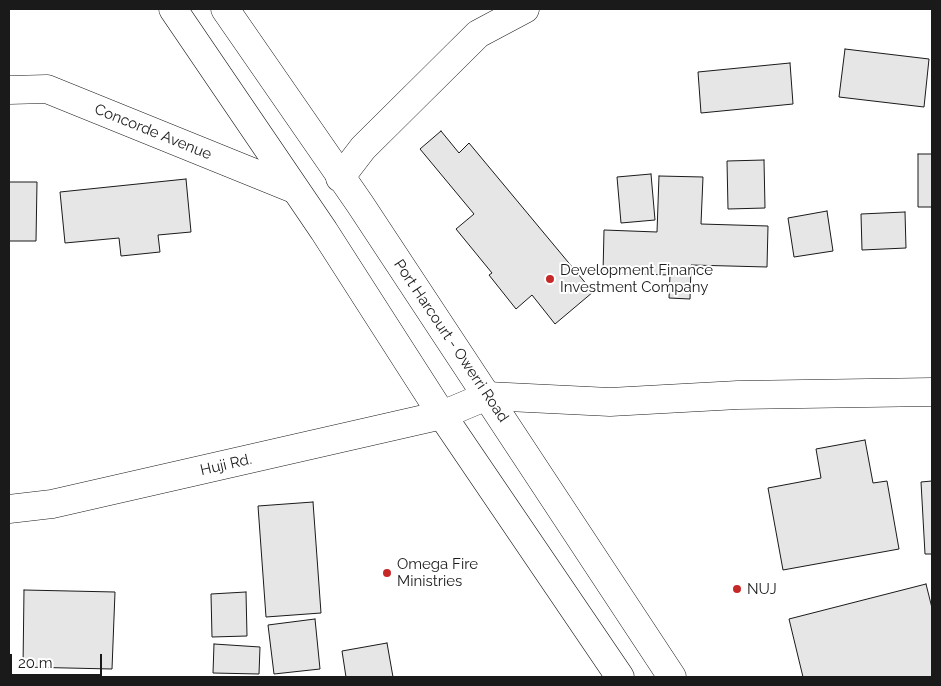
<!DOCTYPE html>
<style>
body{margin:0}
#map{position:relative;width:941px;height:686px;overflow:hidden;background:#fff;font-family:Raleway,sans-serif}
canvas{display:block}
.frame{position:absolute;inset:0;border:10px solid #1a1a1a;pointer-events:none}
.scale{position:absolute;left:10px;top:654px;width:92px;height:22px;box-sizing:border-box;border:2px solid #1a1a1a;border-top:0;padding-left:6px;font-size:15px;line-height:18px;white-space:nowrap;color:#1a1a1a;-webkit-text-stroke:4px #fff;paint-order:stroke}
</style>
<div id="map">
<canvas width="941" height="686"></canvas>
<div class="frame"></div>
<div class="scale">20 m</div>
</div>
<script>
const ctx = document.querySelector('canvas').getContext('2d');
ctx.lineJoin = 'round';
function fillPath(path, color) {
  ctx.fillStyle = color;
  ctx.fill(path, 'evenodd');
}
function shape(rows) {
  const path = new Path2D();
  for (const r of rows) {
    path.moveTo(r[0], r[1]);
    for (let i = 2; i < r.length; i += 2) path.lineTo(r[i], r[i + 1]);
  }
  return path;
}
function strokePath(path, color, width, dash) {
  ctx.strokeStyle = color;
  ctx.lineWidth = width;
  ctx.lineCap = dash ? 'butt' : 'round';
  ctx.setLineDash(dash || []);
  ctx.stroke(path);
}
function drawText(font, color, halo, rows, align = 'center') {
  ctx.font = font + ' Raleway,sans-serif';
  ctx.lineWidth = 4;
  ctx.setLineDash([]);
  ctx.textBaseline = 'middle';
  ctx.strokeStyle = halo;
  ctx.fillStyle = color;
  for (const [text, x, y, turn = 0] of rows) {
    ctx.save();
    ctx.translate(x, y);
    ctx.rotate((+turn || 0) * Math.PI / 180);
    ctx.textAlign = isNaN(turn) ? turn : align;
    if (halo) ctx.strokeText(text, 0, 0);
    ctx.fillText(text, 0, 0);
    ctx.restore();
  }
}
const building = shape([
 [845,49,929,59,924,107,839,97,845,49],
 [790,63,793,104,701,113,698,72,790,63],
 [441,131,459,153,469,143,593,292,555,324,532,295,516,309,489,275,492,273,456,229,474,214,420,149,441,131],
 [918,154,932,154,932,207,918,207,918,154],
 [764,160,765,208,728,209,727,161,764,160],
 [651,174,655,220,621,223,617,177,651,174],
 [659,176,703,177,701,224,768,226,767,267,691,265,690,299,669,298,670,275,603,273,604,230,657,232,659,176],
 [186,179,191,232,158,235,160,252,121,256,119,238,65,243,60,192,186,179],
 [9,182,37,182,36,241,9,241,9,182],
 [827,211,833,251,794,257,788,218,827,211],
 [905,212,906,248,862,250,861,214,905,212],
 [865,440,873,483,887,481,899,549,783,570,768,488,821,478,816,449,865,440],
 [932,481,932,554,925,554,921,482,932,481],
 [313,502,321,613,266,617,258,506,313,502],
 [926,584,932,608,932,677,803,677,789,619,926,584],
 [24,590,115,592,112,669,23,667,24,590],
 [246,592,247,636,212,637,211,594,246,592],
 [315,619,320,669,274,674,268,625,315,619],
 [387,643,393,677,346,677,342,651,387,643],
 [214,644,260,647,259,674,213,673,214,644]
]);
fillPath(building, '#e6e6e6');
strokePath(building, '#1a1a1a', 1);
const minor = shape([
 [487,396,610,402,738,395,932,392],
 [9,509,52,504,442,415]
]);
const tertiary = shape([
 [9,90,47,89,294,189],
 [340,178,363,148,478,34,525,9]
]);
const primary = shape([
 [173,9,324,231,442,415,620,677],
 [225,9,360,204,672,677],
 [442,415,487,396]
]);
strokePath(minor, '#1a1a1a', 29);
strokePath(tertiary, '#1a1a1a', 29);
strokePath(primary, '#1a1a1a', 29);
strokePath(minor, '#fff', 28);
strokePath(tertiary, '#fff', 28);
strokePath(primary, '#fff', 28);
for (const [x, y, r, color] of [
 [550,279,5,"#c62828"],
 [387,573,5,"#c62828"],
 [737,589,5,"#c62828"]
]) {
  const dot = new Path2D();
  dot.arc(x, y, r, 0, 2 * Math.PI);
  ctx.fillStyle = color;
  ctx.fill(dot);
  strokePath(dot, '#fff', 2);
}
drawText('15px', '#1a1a1a', '#fff', [
 ["Concorde Avenue",153,132,22],
 ["Port Harcourt - Owerri Road",451,341,56],
 ["Huji Rd.",226,465,-13]
]);
drawText('15px', '#1a1a1a', '#fff', [
 ["Development Finance",560,270],
 ["Investment Company",560,287],
 ["Omega Fire",397,564],
 ["Ministries",397,581],
 ["NUJ",747,589]
], 'left');
</script>
